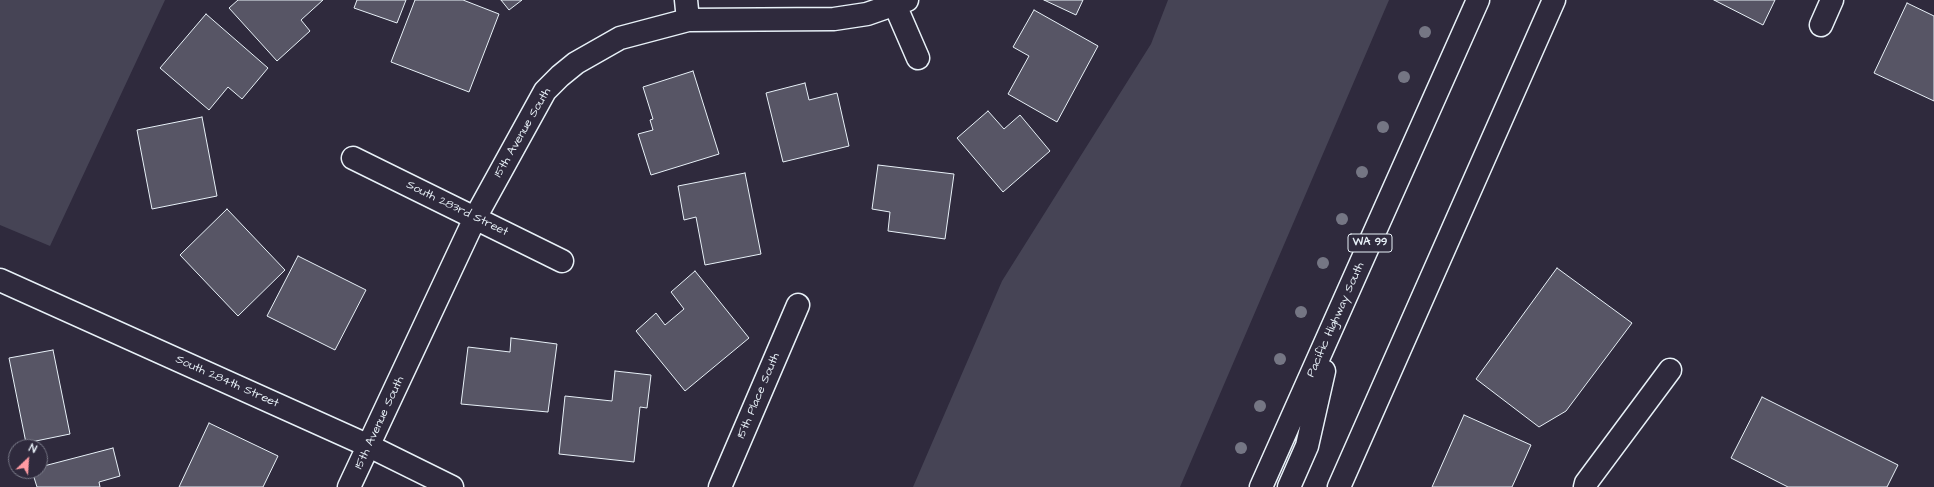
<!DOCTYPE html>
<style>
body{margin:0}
#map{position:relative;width:1934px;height:487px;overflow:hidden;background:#2f2a3d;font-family:"Architects Daughter",sans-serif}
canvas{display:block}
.north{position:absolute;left:8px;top:439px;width:40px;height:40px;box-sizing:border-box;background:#2f2a3d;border:1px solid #797a88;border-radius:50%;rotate:25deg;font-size:11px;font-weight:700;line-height:16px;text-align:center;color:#e8f1f8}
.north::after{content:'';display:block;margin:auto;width:14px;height:18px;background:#ff9aa2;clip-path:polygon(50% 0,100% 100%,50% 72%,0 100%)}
</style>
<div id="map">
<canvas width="1934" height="487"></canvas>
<div class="north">N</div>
</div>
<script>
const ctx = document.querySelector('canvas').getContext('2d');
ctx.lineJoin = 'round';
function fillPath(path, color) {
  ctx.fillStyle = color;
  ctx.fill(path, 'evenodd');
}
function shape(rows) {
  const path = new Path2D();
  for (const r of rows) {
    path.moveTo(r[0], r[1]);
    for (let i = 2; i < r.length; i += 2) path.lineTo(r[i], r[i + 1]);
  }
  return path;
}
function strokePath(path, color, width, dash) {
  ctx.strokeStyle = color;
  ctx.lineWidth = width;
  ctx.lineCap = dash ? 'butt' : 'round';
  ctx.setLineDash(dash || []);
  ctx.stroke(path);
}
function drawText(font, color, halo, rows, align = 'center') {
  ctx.font = font + ' "Architects Daughter",sans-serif';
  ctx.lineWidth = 3;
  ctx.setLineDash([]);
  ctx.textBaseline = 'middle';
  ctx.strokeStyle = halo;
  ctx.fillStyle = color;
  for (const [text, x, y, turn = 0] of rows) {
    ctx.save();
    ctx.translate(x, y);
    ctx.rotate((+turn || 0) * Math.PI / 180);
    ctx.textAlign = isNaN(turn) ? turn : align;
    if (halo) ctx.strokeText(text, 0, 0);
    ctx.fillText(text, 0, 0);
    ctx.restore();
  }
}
fillPath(shape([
 [0,0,165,0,50,246,0,225],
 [1168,0,1389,0,1180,487,913,487,1002,281,1151,44]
]), '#464455');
const building = shape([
 [238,0,323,0,301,20,310,31,277,61,229,8,238,0],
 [357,0,406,0,397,23,354,8,357,0],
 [415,0,463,0,499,14,469,92,391,62,415,0],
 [501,0,522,0,509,10,501,0],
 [1044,0,1083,0,1076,15,1044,0],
 [1714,0,1775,0,1763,25,1714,0],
 [1907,3,1934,16,1934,101,1874,73,1907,3],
 [1034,10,1098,46,1057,122,1008,94,1029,56,1013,47,1034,10],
 [206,14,268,68,242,99,228,87,209,110,160,68,206,14],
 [693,71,719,154,651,175,638,134,653,130,650,120,653,119,643,87,693,71],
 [805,83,809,100,837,93,849,146,783,162,766,93,805,83],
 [988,111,1004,129,1020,115,1050,151,1003,192,957,138,988,111],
 [202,117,217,196,152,209,137,130,202,117],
 [878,165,954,174,945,239,888,231,890,212,872,209,878,165],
 [745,173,761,254,705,265,696,217,684,220,678,186,745,173],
 [227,209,285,270,238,316,180,255,227,209],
 [298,256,366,290,335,350,267,316,298,256],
 [1557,268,1632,323,1566,411,1539,427,1476,379,1557,268],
 [695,271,749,338,685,391,636,331,656,313,665,325,684,309,671,292,695,271],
 [511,338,557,344,548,412,461,404,468,347,510,352,511,338],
 [53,350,70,434,26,443,9,358,53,350],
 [615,371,651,375,647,408,640,407,634,462,559,454,565,396,612,401,615,371],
 [1762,397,1898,465,1887,487,1788,487,1731,458,1762,397],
 [1464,415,1531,445,1512,487,1432,487,1464,415],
 [209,423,278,456,263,487,179,487,209,423],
 [113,448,120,476,99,482,100,487,37,487,32,471,40,471,40,467,113,448]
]);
fillPath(building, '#575565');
strokePath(building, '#e8f1f8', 1);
const minor = shape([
 [686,0,688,20],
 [895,5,918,58],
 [1821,25,1832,0],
 [353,158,562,261],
 [0,280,369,446,452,487],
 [349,487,475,218,545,91,560,76,576,63,620,38,688,20,834,19,867,14,907,0],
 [720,487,798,305],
 [1585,487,1586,483,1670,370]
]);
const major = shape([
 [1261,487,1478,0],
 [1289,487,1307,446,1324,371],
 [1339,487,1554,0]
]);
strokePath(minor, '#e8f1f8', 25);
strokePath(major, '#e8f1f8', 25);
strokePath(minor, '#2f2a3d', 22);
strokePath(major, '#2f2a3d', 22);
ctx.fillStyle = '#757684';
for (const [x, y] of [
 [1425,32],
 [1404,77],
 [1383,127],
 [1362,172],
 [1342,219],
 [1323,263],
 [1301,312],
 [1280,359],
 [1260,406],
 [1241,448]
]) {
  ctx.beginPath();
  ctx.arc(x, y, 6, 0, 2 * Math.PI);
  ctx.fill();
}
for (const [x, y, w] of [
 [1370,243,44]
]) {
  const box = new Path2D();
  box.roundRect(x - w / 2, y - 9, w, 18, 3);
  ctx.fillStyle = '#2f2a3d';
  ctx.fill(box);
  strokePath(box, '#e8f1f8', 1);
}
drawText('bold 11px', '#e8f1f8', null, [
 ["WA 99",1370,243]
]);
drawText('12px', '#e8f1f8', '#2f2a3d', [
 ["15th Avenue South",523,133,-60],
 ["South 283rd Street",457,209,26],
 ["Pacific Highway South",1336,320,-66],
 ["South 284th Street",227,382,24],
 ["15th Place South",759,396,-67],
 ["15th Avenue South",380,423,-65]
]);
</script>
